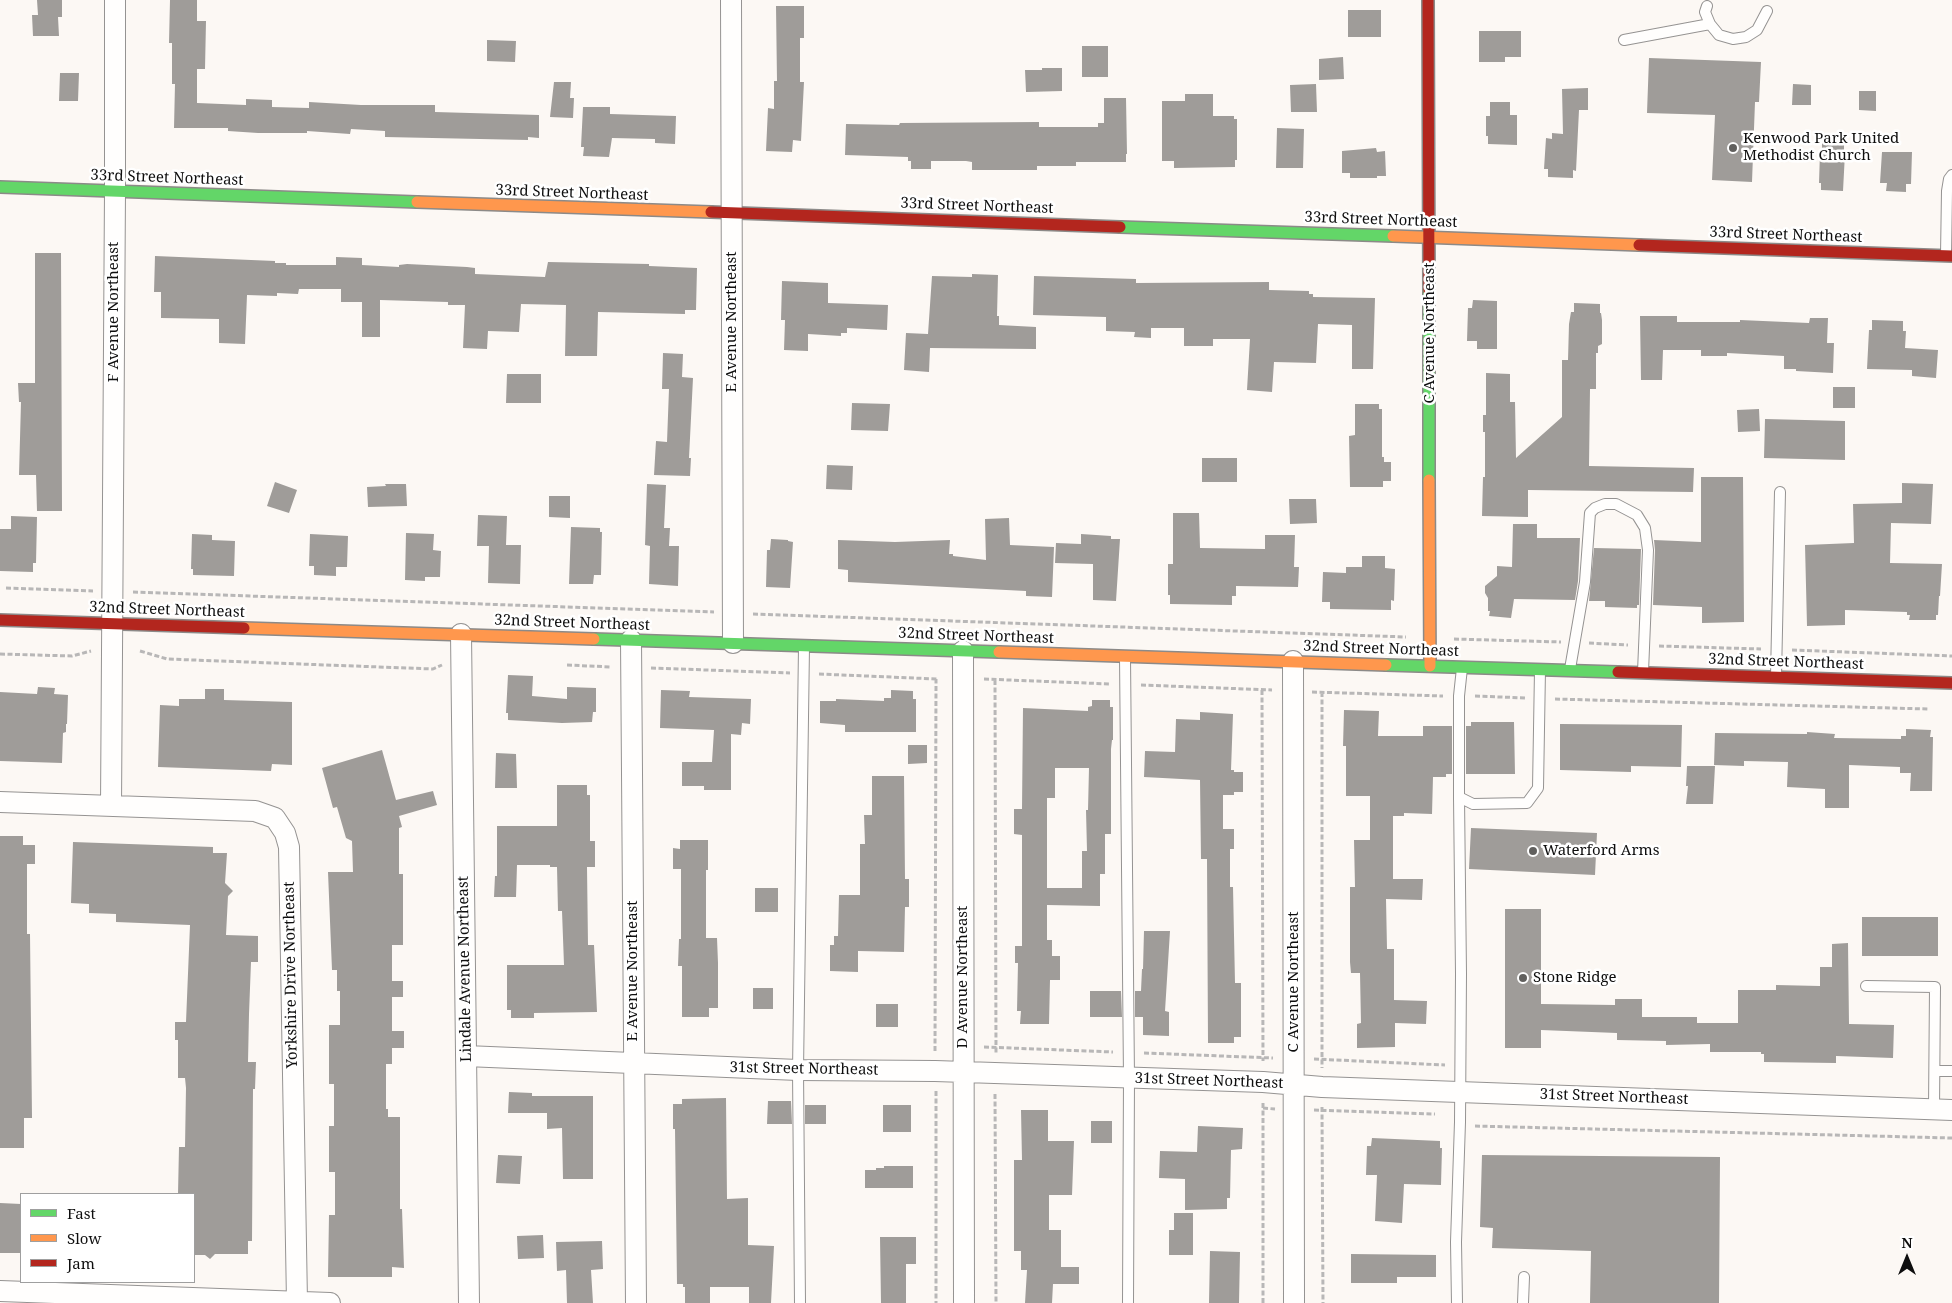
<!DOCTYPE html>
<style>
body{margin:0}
#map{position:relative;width:1952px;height:1303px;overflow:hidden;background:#fcf8f4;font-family:"Noto Serif",serif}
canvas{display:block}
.legend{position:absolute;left:20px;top:1193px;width:175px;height:90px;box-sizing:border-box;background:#fff;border:1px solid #9f9f9f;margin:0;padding:6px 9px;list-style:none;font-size:15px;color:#0e0e0e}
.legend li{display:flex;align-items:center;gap:10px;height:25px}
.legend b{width:25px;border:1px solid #9f9f9f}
.north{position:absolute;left:1882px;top:1233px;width:50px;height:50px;-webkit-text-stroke:4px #fff;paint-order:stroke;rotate:0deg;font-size:14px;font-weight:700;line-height:20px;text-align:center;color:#0e0e0e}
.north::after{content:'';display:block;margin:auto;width:18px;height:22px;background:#0e0e0e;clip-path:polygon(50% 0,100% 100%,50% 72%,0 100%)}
</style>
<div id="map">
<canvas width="1952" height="1303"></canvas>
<ul class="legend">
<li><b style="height:6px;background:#63d668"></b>Fast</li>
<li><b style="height:6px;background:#ff974d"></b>Slow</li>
<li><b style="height:6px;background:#b3261e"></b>Jam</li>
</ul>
<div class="north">N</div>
</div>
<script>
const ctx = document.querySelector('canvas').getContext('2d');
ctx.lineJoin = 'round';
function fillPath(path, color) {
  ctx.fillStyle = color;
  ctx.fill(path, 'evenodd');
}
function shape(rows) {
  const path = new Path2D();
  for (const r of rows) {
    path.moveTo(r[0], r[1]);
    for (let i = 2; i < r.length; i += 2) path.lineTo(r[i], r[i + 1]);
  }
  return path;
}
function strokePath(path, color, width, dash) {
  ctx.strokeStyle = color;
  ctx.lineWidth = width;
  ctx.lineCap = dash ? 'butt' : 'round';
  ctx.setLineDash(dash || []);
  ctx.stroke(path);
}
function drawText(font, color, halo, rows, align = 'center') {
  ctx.font = font + ' "Noto Serif",serif';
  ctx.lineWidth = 5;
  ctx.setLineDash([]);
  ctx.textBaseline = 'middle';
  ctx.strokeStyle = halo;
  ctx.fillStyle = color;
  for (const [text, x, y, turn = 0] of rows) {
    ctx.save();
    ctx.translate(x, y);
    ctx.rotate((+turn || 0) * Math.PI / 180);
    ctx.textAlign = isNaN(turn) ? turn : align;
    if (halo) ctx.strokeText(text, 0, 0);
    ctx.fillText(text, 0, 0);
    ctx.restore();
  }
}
fillPath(shape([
 [37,0,62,0,62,17,58,17,59,36,33,36,32,15,38,15],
 [170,0,197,0,197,21,206,21,205,69,197,69,197,103,246,105,246,99,272,100,272,107,309,108,309,102,361,105,435,105,435,112,539,115,539,138,528,137,528,140,385,137,385,131,351,129,350,134,307,131,307,133,258,133,228,131,228,128,174,128,175,84,172,84,172,43,169,43],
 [776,6,804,6,804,38,800,38,800,82,804,82,801,141,793,140,792,152,766,151,768,108,774,109,774,81,777,81],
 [1348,10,1381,10,1381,37,1348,37],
 [1479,31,1521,31,1521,57,1505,57,1505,62,1479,62],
 [487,40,516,41,515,62,487,61],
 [1082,46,1108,46,1108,77,1082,77],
 [1343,57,1344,79,1319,80,1319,59],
 [1649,58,1761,62,1759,102,1755,102,1752,182,1712,180,1715,115,1647,113],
 [1042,68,1062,68,1062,91,1026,92,1025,70,1042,70],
 [60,73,79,73,78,101,59,101],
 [554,82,571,82,570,98,574,98,573,118,550,117],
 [1316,84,1317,112,1291,112,1290,85],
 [1793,84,1811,85,1811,105,1792,105],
 [1588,88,1588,110,1579,110,1576,171,1573,170,1573,178,1548,177,1548,169,1544,169,1546,138,1552,139,1552,133,1563,134,1562,89],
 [1859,91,1876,91,1876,111,1859,110],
 [1185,94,1213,94,1213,116,1234,116,1234,119,1237,119,1237,160,1235,160,1235,167,1174,168,1174,161,1162,161,1162,101,1185,101],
 [1104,98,1126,98,1127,154,1126,154,1126,162,1076,162,1076,166,1037,166,1037,170,972,170,972,162,966,161,931,161,931,169,911,169,911,161,908,161,908,157,845,155,846,124,899,125,900,123,1039,122,1039,127,1098,127,1098,123,1104,123],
 [1490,102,1510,102,1510,115,1517,115,1517,145,1488,144,1488,136,1486,136,1486,116,1490,116],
 [583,107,610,107,610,114,676,116,675,144,655,143,655,139,612,138,609,157,583,156,584,147,581,147],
 [1277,128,1304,129,1303,168,1276,168],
 [1822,141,1844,142,1844,153,1845,153,1843,191,1821,190,1821,183,1819,183,1820,152,1822,152],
 [1376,148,1377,152,1385,151,1386,176,1377,176,1377,178,1350,178,1350,173,1342,173,1342,151],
 [1882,152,1912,152,1911,184,1906,184,1906,192,1886,191,1887,183,1880,183],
 [35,253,61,253,62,511,37,511,36,475,19,475,21,402,19,402,18,383,35,383],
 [155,256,275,261,275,263,286,263,286,265,336,265,336,257,362,258,362,265,399,267,399,265,407,264,467,267,475,268,475,274,545,277,548,262,649,264,649,266,697,268,696,310,685,310,685,314,598,312,597,356,565,356,566,305,521,304,519,332,488,331,487,349,463,348,465,305,448,305,448,302,380,300,380,337,362,337,362,302,341,302,341,289,299,289,298,294,277,293,277,296,247,295,245,344,219,343,219,319,161,318,161,292,154,292],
 [972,274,998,275,997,316,999,316,999,325,1036,327,1036,349,930,348,929,372,904,370,906,333,928,334,932,276,972,277],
 [1034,276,1136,279,1136,283,1269,282,1269,290,1309,291,1309,294,1313,294,1313,297,1375,298,1373,369,1352,369,1352,325,1318,324,1316,363,1274,362,1272,392,1247,390,1250,339,1213,339,1213,346,1184,346,1184,328,1151,328,1151,338,1134,337,1135,332,1106,331,1106,317,1033,315],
 [782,281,828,283,828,303,888,305,887,330,847,328,847,333,841,333,841,336,808,334,808,351,784,350,785,320,781,320],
 [1473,300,1497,301,1497,349,1477,349,1477,341,1467,341,1468,308,1472,308],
 [1574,303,1600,304,1600,313,1601,313,1602,320,1602,344,1598,346,1598,353,1596,353,1596,389,1590,389,1589,466,1694,468,1693,492,1528,490,1528,517,1482,516,1483,477,1485,477,1485,432,1483,432,1483,415,1486,415,1486,373,1510,374,1510,402,1515,402,1516,458,1562,417,1562,360,1568,360,1569,324,1571,312,1574,312],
 [1640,316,1677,316,1677,322,1740,322,1740,320,1809,323,1810,318,1828,318,1827,343,1834,343,1833,373,1796,371,1796,369,1784,369,1784,356,1727,353,1727,356,1701,356,1701,350,1663,350,1662,380,1641,380],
 [1872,320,1903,321,1903,331,1906,331,1905,348,1938,350,1936,378,1912,376,1912,370,1867,369,1869,330,1872,330],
 [663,353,683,354,682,377,693,378,689,458,691,458,690,476,654,475,656,441,667,442,669,389,662,389],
 [507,374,541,374,541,403,506,403],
 [1833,387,1855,387,1855,408,1833,408],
 [852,403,890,404,888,431,851,430],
 [1355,404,1379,404,1379,409,1382,409,1382,457,1384,457,1384,462,1391,462,1391,481,1383,481,1383,487,1350,487,1349,436,1355,435],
 [1759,409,1760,431,1738,432,1737,410],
 [1765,419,1845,421,1845,460,1764,458],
 [1202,458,1237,458,1237,482,1202,482],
 [827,465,853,466,852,490,826,489],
 [1701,477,1743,477,1744,622,1702,623,1702,607,1653,605,1655,550,1654,540,1701,542],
 [275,482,297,490,289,513,267,506],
 [1902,483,1933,484,1931,524,1891,523,1890,563,1942,564,1940,596,1939,596,1938,615,1936,615,1936,620,1909,620,1910,615,1907,615,1907,612,1845,610,1845,625,1807,626,1805,545,1854,543,1853,504,1902,503],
 [385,484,406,484,407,506,368,507,367,487,386,486],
 [647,484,666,485,664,528,670,528,669,546,679,546,678,586,649,584,650,546,645,545],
 [549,496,570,496,570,518,549,517],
 [1289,499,1316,499,1317,523,1290,524],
 [1173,513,1199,513,1200,548,1265,549,1265,535,1295,535,1294,567,1299,567,1298,587,1236,586,1236,596,1232,596,1232,605,1170,604,1170,595,1168,595,1168,564,1173,564],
 [478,515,507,516,506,545,521,545,520,584,488,583,489,546,477,546],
 [11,516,37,517,36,563,33,563,33,572,0,571,0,529,11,529],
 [1009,518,1010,545,1054,547,1052,597,1026,596,1026,591,848,582,848,570,838,569,838,540,895,542,950,540,949,554,953,554,953,556,986,560,985,519],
 [1513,524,1537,524,1537,538,1580,538,1578,581,1575,600,1514,599,1511,618,1489,616,1490,611,1488,611,1488,598,1485,593,1485,586,1497,576,1497,566,1512,567],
 [571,527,600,528,600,532,602,532,601,575,594,575,593,584,569,584],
 [406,533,434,534,433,550,441,551,440,577,425,577,425,581,405,580],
 [192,534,212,535,212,540,235,541,234,576,193,575,193,569,191,569],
 [310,534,348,536,347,567,336,567,336,576,314,575,314,566,309,566],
 [1081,534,1111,536,1111,539,1120,539,1116,601,1093,600,1093,564,1055,563,1056,543,1081,544],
 [771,539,788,540,788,541,793,542,790,588,766,587,767,550,770,550],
 [1594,548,1641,549,1639,605,1637,605,1637,608,1605,607,1605,601,1589,601],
 [1362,556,1385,556,1385,568,1395,569,1394,601,1391,600,1391,610,1330,609,1330,602,1322,602,1323,572,1346,573,1346,567,1362,567],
 [508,675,533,676,532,696,567,699,567,687,596,688,596,712,593,712,592,722,562,723,508,720,508,713,506,713],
 [38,687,55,688,54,694,68,695,67,724,66,724,66,732,63,733,62,763,0,761,0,692,37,694],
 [205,689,224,689,224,700,292,702,292,765,272,764,271,771,158,767,160,705,179,706,179,699,205,699],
 [661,690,690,691,689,697,751,699,750,724,742,723,741,735,731,734,731,790,704,790,704,786,682,786,682,762,712,762,714,730,660,728],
 [891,690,913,691,913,699,916,699,916,732,845,732,845,725,820,723,820,701,836,701,836,699,884,701,884,698,891,698],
 [1092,700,1110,700,1110,707,1113,707,1113,740,1112,740,1111,749,1111,834,1105,834,1105,874,1100,874,1100,906,1047,905,1047,940,1052,940,1052,956,1060,956,1060,980,1050,980,1049,1024,1020,1024,1021,1011,1017,1011,1018,963,1015,963,1015,946,1022,946,1022,835,1014,834,1014,809,1022,809,1023,708,1088,711,1088,707,1092,706],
 [1055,768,1089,768,1088,810,1086,810,1087,851,1082,851,1082,888,1047,888,1047,798,1055,798],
 [1344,710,1379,711,1378,736,1423,736,1423,726,1452,726,1452,774,1446,774,1446,777,1433,777,1432,814,1404,813,1404,816,1393,816,1393,879,1423,879,1422,900,1386,899,1387,949,1394,949,1394,1000,1427,1001,1426,1024,1395,1023,1395,1047,1357,1048,1357,1024,1361,1023,1360,973,1351,973,1350,962,1350,887,1355,887,1354,840,1370,840,1370,796,1346,796,1346,746,1343,746],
 [1200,712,1233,714,1231,770,1234,770,1234,772,1243,772,1243,792,1234,792,1234,795,1223,795,1223,829,1234,829,1234,849,1230,849,1230,887,1233,887,1235,983,1241,983,1241,1037,1234,1037,1234,1043,1208,1043,1207,859,1201,859,1200,780,1144,777,1145,751,1175,752,1176,719,1200,720],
 [1471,722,1514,722,1515,774,1466,774,1466,726,1471,726],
 [1560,724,1682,725,1681,767,1631,766,1631,772,1560,770],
 [1906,729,1931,730,1930,737,1933,737,1932,791,1910,791,1911,773,1900,773,1900,767,1849,765,1849,808,1825,808,1825,789,1787,787,1788,762,1744,761,1744,766,1714,765,1715,733,1807,734,1807,732,1835,734,1834,738,1901,739,1901,736,1906,736],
 [908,745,927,745,927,763,908,764],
 [382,750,396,800,433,791,437,805,399,816,402,827,399,828,399,874,403,874,403,945,392,945,392,981,403,981,403,997,392,997,392,1031,404,1031,404,1048,392,1048,392,1064,386,1064,386,1109,388,1109,388,1117,400,1117,400,1209,402,1209,404,1268,392,1267,392,1277,328,1277,329,1215,335,1215,335,1172,329,1172,329,1126,334,1126,334,1084,329,1084,329,1025,340,1025,340,991,337,991,337,970,332,970,328,872,353,872,352,841,346,838,337,807,333,808,322,768],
 [496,753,516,754,517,788,495,788],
 [1687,766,1715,766,1713,804,1686,804,1688,786,1686,786],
 [872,776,904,776,905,879,909,879,909,907,905,907,904,952,858,951,858,972,830,971,830,945,834,945,834,936,838,936,839,895,860,895,860,844,865,844,864,815,872,815],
 [557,785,587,785,587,795,590,795,590,841,595,841,595,867,587,867,588,945,594,945,597,1012,534,1013,534,1018,511,1018,511,1010,507,1010,507,965,564,965,562,911,558,911,557,867,550,867,550,865,517,865,516,897,494,897,495,876,497,876,497,826,557,826],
 [1471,828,1597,833,1595,875,1469,869],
 [0,836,23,836,23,845,35,845,35,864,27,864,27,934,30,934,32,1118,24,1118,24,1148,0,1148],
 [680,840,708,840,708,870,706,870,706,938,717,938,718,963,718,1008,709,1008,709,1017,682,1017,682,966,678,966,679,939,681,939,681,869,673,869,673,848,680,849],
 [73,842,213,847,213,853,227,853,225,883,233,891,228,896,226,935,258,936,258,962,251,962,249,1014,248,1062,256,1062,255,1089,253,1089,252,1241,248,1241,248,1254,215,1254,210,1259,205,1255,194,1255,194,1194,178,1194,179,1147,185,1147,186,1088,185,1078,178,1078,178,1040,175,1040,175,1022,186,1022,190,925,116,922,116,914,89,913,89,904,71,903],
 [755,888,778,888,778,912,755,912],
 [1505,909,1541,909,1541,1004,1615,1005,1615,999,1642,999,1642,1017,1697,1017,1697,1023,1738,1023,1738,990,1776,990,1776,985,1820,986,1820,967,1832,967,1832,944,1848,943,1849,1024,1894,1025,1893,1058,1836,1056,1836,1063,1764,1062,1764,1054,1761,1054,1761,1052,1710,1052,1710,1044,1666,1045,1666,1041,1617,1040,1617,1033,1541,1030,1541,1048,1505,1048],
 [1862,917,1938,917,1938,956,1862,956],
 [1144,931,1170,931,1165,1011,1169,1012,1169,1036,1143,1035,1143,1017,1135,1017,1135,991,1141,991,1142,969,1143,969],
 [753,988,773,988,773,1009,753,1009],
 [1090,991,1121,991,1122,1017,1090,1017],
 [876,1004,898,1004,898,1027,876,1027],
 [509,1092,532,1093,532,1096,593,1096,593,1179,563,1179,562,1128,547,1129,547,1113,508,1113],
 [726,1098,727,1199,748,1198,748,1245,774,1246,771,1303,749,1303,749,1287,710,1287,710,1303,685,1303,685,1287,683,1287,683,1284,677,1284,675,1129,673,1129,673,1104,682,1104,682,1099],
 [768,1101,791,1101,792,1124,767,1124],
 [805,1105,826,1105,826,1124,805,1124],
 [883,1105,911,1105,911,1132,883,1132],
 [1021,1110,1048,1110,1048,1141,1074,1141,1072,1195,1049,1195,1049,1230,1061,1230,1061,1267,1079,1267,1079,1284,1053,1284,1052,1303,1025,1303,1027,1270,1021,1270,1021,1251,1014,1251,1014,1160,1022,1160],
 [1091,1121,1112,1121,1112,1143,1091,1143],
 [1198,1126,1243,1128,1242,1149,1231,1150,1230,1198,1227,1198,1227,1209,1185,1210,1185,1179,1159,1178,1160,1151,1197,1152],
 [1372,1138,1440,1141,1440,1148,1442,1148,1441,1185,1404,1184,1402,1223,1375,1221,1377,1175,1366,1175,1367,1146,1371,1146],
 [498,1155,522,1156,520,1184,496,1183],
 [1482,1155,1720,1157,1719,1303,1590,1303,1591,1251,1492,1248,1493,1228,1480,1227],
 [884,1166,913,1166,913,1188,865,1188,865,1170,876,1170,876,1168,884,1168],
 [0,1203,21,1204,21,1253,0,1253],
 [1174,1213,1193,1213,1193,1255,1169,1255,1169,1230,1174,1230],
 [543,1235,544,1258,518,1259,517,1236],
 [880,1237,916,1237,916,1264,906,1264,906,1303,881,1303],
 [602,1241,603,1269,591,1270,593,1303,567,1303,566,1270,557,1271,556,1242],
 [1210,1251,1240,1252,1239,1303,1209,1303],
 [1351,1254,1436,1255,1436,1277,1397,1277,1397,1283,1351,1283]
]), '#9f9c99');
const lane = shape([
 [1707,6,1705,12,1710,24,1719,35,1733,39,1746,37,1757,30,1767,11],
 [1624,40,1710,24],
 [1946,255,1947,191,1949,179,1952,175],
 [1125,657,1129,1078,1128,1303],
 [1462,668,1459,696,1459,797,1473,804,1527,803,1538,788,1540,670],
 [1570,669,1585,582,1590,513,1595,508,1605,504,1616,504,1637,515,1645,528,1648,550,1643,672],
 [1776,676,1780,492],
 [1866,986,1935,987,1934,1109],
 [1935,1071,1952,1071],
 [800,1303,798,1070,804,647],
 [1457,1303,1456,1242,1460,1122,1461,974,1459,797],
 [1523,1303,1524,1277]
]);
const street = shape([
 [731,0,733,643],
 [461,634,469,1303],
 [631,640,636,1303],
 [963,651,964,1303],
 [1293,661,1294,1303],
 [0,802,255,811,275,818,285,833,289,847,297,1302],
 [111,806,115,191,115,0],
 [466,1056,798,1070,935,1071,1263,1082,1322,1087,1952,1110],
 [0,1291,330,1303]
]);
const fast = shape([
 [0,187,417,202],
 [1120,227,1393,236],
 [1429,291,1429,480],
 [594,639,999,652],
 [1386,665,1618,672]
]);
const slow = shape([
 [417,202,711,212],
 [1393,236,1639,245],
 [1429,480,1430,666],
 [244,628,594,639],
 [999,652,1386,665]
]);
const jam = shape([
 [1428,0,1429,291],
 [711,212,1120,227],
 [1639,245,1952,256],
 [0,620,244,628],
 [1618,672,1952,683]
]);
strokePath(lane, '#959392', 12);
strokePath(street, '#959392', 22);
strokePath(fast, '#8c8a88', 14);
strokePath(slow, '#8c8a88', 14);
strokePath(jam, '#8c8a88', 14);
strokePath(shape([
 [6,588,93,591],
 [133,592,714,612],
 [753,614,1406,637],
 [1454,639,1561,642],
 [1589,643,1628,645],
 [1659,646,1761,649],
 [1792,650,1952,656],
 [140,651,167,659,433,669,442,665],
 [0,654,72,656,91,651],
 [567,665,611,667],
 [651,668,790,673],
 [819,674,937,679],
 [984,679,1110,684],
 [995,680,996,1054],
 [1141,685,1272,690],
 [1262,690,1263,1061],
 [1312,692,1443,696],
 [1322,692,1322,1068],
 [1475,696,1526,698],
 [1555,699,1928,709],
 [984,1047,1113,1052],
 [935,1051,936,679],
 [1144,1053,1273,1058],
 [1314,1059,1445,1065],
 [936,1091,936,1303],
 [995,1094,996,1303],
 [1263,1103,1263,1303],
 [1322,1107,1323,1303],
 [1263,1108,1275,1109],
 [1314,1110,1435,1114],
 [1475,1126,1952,1138]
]), '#b8b7b7', 3, [5, 2.5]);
strokePath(lane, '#fffefd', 10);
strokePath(street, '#fffefd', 20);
strokePath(fast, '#63d668', 11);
strokePath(slow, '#ff974d', 11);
strokePath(jam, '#b3261e', 11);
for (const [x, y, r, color] of [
 [1733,148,5,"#61605e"],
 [1533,851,5,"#61605e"],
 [1523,978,5,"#61605e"]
]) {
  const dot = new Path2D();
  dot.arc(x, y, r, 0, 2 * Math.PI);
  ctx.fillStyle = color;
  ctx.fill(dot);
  strokePath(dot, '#fff', 2);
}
drawText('15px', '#0e0e0e', '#fff', [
 ["Kenwood Park United",1743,139],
 ["Methodist Church",1743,156],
 ["Waterford Arms",1543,851],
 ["Stone Ridge",1533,978]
], 'left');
drawText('15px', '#0e0e0e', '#fff', [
 ["33rd Street Northeast",167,178,2],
 ["33rd Street Northeast",572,193,2],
 ["33rd Street Northeast",977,206,2],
 ["33rd Street Northeast",1381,220,2],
 ["33rd Street Northeast",1786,235,2],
 ["F Avenue Northeast",114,312,-90],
 ["E Avenue Northeast",732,322,-90],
 ["C Avenue Northeast",1430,333,-90],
 ["32nd Street Northeast",167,610,2],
 ["32nd Street Northeast",572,623,2],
 ["32nd Street Northeast",976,636,2],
 ["32nd Street Northeast",1381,649,2],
 ["32nd Street Northeast",1786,662,2],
 ["Lindale Avenue Northeast",465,969,-91],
 ["E Avenue Northeast",633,971,-90],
 ["Yorkshire Drive Northeast",291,975,-91],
 ["D Avenue Northeast",963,977,-90],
 ["C Avenue Northeast",1294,982,-90],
 ["31st Street Northeast",804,1069,1],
 ["31st Street Northeast",1209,1081,2],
 ["31st Street Northeast",1614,1097,2]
]);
</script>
